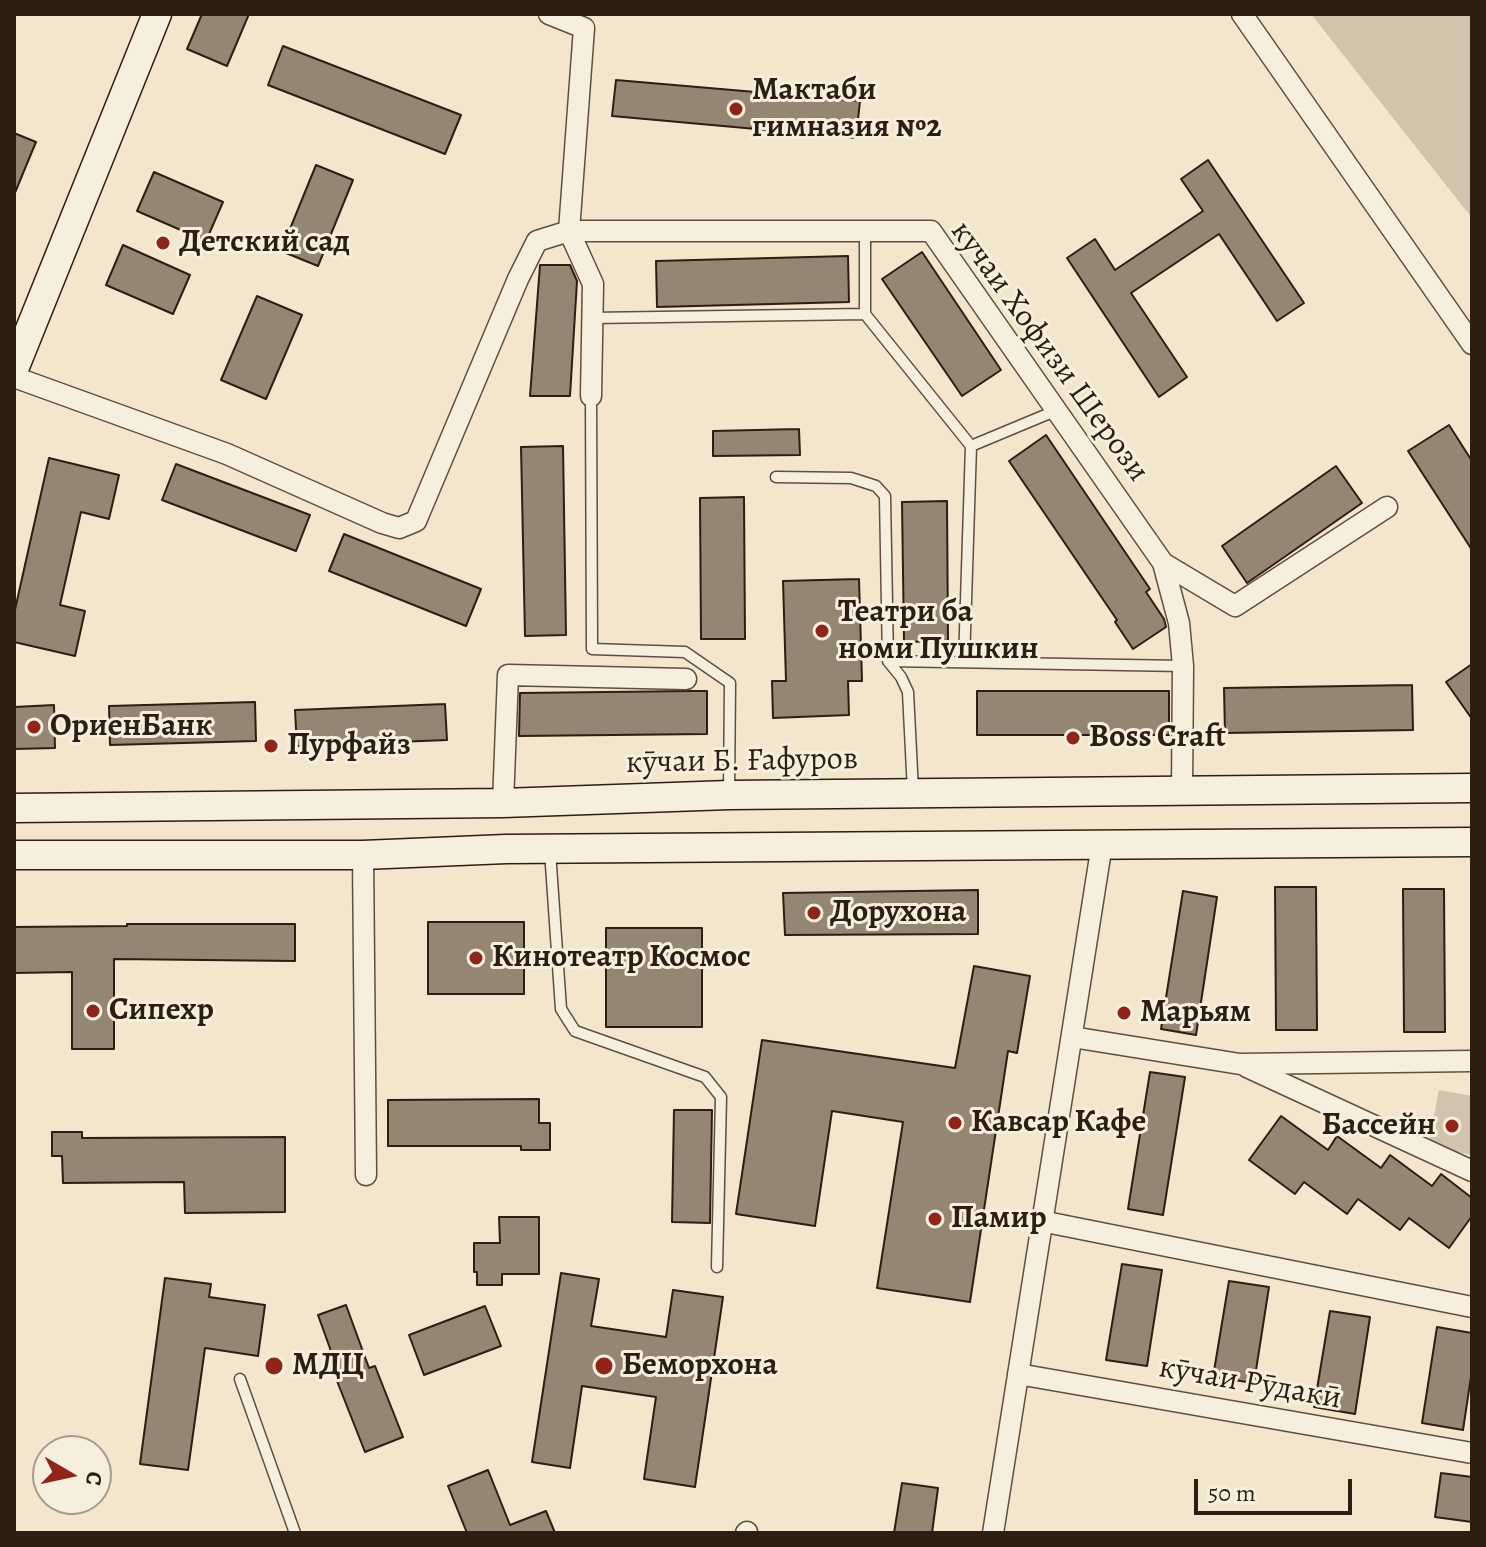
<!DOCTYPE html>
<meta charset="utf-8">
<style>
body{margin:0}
#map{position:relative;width:1486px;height:1547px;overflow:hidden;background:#f3e6cc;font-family:Alegreya,serif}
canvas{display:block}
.frame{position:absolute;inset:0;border:16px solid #2e1d12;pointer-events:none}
.north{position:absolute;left:32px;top:1435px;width:80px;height:80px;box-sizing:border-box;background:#f7efde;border:2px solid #a79b8c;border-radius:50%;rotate:99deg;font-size:22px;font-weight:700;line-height:32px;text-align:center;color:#2e1d12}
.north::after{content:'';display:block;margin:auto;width:28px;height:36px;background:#8f2418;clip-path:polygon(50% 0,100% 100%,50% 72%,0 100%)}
.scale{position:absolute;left:1194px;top:1479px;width:158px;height:36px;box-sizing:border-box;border:4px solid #2e1d12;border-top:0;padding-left:10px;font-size:24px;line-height:28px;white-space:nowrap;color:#2e1d12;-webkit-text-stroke:6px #f7efde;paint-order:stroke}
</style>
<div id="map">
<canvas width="1486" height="1547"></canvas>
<div class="frame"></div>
<div class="north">С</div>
<div class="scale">50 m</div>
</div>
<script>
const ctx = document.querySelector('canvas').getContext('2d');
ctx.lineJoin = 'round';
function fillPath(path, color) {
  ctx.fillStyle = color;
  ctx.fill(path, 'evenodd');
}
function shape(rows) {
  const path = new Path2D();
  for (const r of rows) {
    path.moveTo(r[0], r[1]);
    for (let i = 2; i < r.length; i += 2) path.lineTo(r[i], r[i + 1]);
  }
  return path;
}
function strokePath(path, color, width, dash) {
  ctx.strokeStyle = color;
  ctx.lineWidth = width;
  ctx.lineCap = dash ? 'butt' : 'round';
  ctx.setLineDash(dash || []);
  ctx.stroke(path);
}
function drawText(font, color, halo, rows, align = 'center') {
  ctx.font = font + ' Alegreya,serif';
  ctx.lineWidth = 6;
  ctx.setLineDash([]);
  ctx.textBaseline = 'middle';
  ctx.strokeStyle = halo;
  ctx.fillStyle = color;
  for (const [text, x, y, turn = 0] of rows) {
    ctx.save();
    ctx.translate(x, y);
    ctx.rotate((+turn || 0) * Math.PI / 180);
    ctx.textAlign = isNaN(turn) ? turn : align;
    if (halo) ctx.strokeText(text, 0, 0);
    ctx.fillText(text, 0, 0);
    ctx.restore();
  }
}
fillPath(shape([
 [1311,14,1472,14,1472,218],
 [1439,1090,1472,1096,1472,1155,1428,1146]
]), '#d2c4ac');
const building = shape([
 [202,14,249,14,227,66,187,49,202,14],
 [283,46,461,115,445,154,268,85,283,46],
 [616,80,860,101,856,138,612,116,616,80],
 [14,133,36,142,14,195,14,133],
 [1208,160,1304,303,1277,321,1219,234,1131,293,1187,377,1159,397,1067,258,1095,239,1115,270,1203,211,1181,179,1208,160],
 [316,165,353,180,318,266,281,251,316,165],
 [154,172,223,202,206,241,137,211,154,172],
 [123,245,190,275,173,314,106,285,123,245],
 [922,252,1001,370,962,396,882,279,922,252],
 [848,256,849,302,657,307,656,261,848,256],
 [540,265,570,265,577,281,570,396,530,396,540,265],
 [257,296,302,315,266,399,221,380,257,296],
 [1449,425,1472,461,1472,550,1408,451,1449,425],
 [799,429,800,455,713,456,713,431,799,429],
 [1046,435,1150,589,1146,592,1164,619,1166,627,1133,649,1115,622,1117,620,1009,461,1046,435],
 [563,446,566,635,525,636,521,447,563,446],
 [49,458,119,475,109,519,81,512,60,605,85,611,75,656,14,642,14,614,49,458],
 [176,464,310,515,296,551,162,500,176,464],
 [1336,466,1362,503,1247,583,1222,546,1336,466],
 [744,497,745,639,701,639,700,498,744,497],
 [947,501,948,641,904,642,902,502,947,501],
 [344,534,481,589,466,626,329,571,344,534],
 [859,579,862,681,848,681,849,715,773,718,772,681,786,681,783,581,859,579],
 [1472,664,1472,719,1446,682,1472,664],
 [1412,685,1413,730,1225,733,1224,688,1412,685],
 [691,691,707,691,707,734,519,736,520,693,691,691],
 [977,691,1169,691,1169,735,977,735,977,691],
 [255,702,256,741,110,745,109,706,255,702],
 [445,704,447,740,297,746,295,710,445,704],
 [54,705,55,748,14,749,14,707,54,705],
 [1275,887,1316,887,1317,1030,1276,1030,1275,887],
 [1403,889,1444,889,1445,1032,1404,1032,1403,889],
 [978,890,978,934,785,935,783,893,978,890],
 [1183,891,1217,897,1196,1035,1161,1029,1183,891],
 [428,922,524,922,524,994,428,994,428,922],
 [127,924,295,924,295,961,114,959,114,1049,72,1049,72,972,14,973,14,927,127,926,127,924],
 [606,928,702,928,702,1027,606,1027,606,928],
 [974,966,1030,976,1017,1053,1008,1051,970,1302,877,1288,903,1122,832,1111,815,1226,736,1214,762,1040,955,1068,974,966],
 [1150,1072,1185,1077,1163,1215,1128,1209,1150,1072],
 [539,1099,539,1123,550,1123,550,1150,521,1150,521,1146,388,1146,388,1100,539,1099],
 [674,1110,712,1110,710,1223,672,1222,674,1110],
 [1281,1116,1328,1150,1337,1136,1381,1168,1390,1155,1432,1186,1441,1174,1472,1198,1472,1216,1449,1248,1409,1218,1400,1230,1358,1199,1347,1214,1304,1182,1295,1194,1249,1160,1281,1116],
 [52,1132,82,1132,82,1138,285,1137,285,1212,185,1213,184,1182,63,1183,62,1156,52,1156,52,1132],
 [499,1217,539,1217,539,1274,502,1274,502,1285,477,1285,477,1272,474,1272,474,1243,500,1243,499,1217],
 [1122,1264,1162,1270,1147,1366,1106,1360,1122,1264],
 [561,1273,599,1279,591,1326,666,1337,673,1290,723,1297,695,1487,644,1479,656,1397,582,1386,570,1468,532,1462,561,1273],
 [165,1278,211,1284,209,1297,265,1305,258,1356,205,1348,188,1470,140,1464,165,1278],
 [1229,1281,1269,1287,1254,1383,1213,1377,1229,1281],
 [346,1305,369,1368,375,1366,403,1437,365,1452,337,1381,341,1379,318,1315,346,1305],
 [485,1306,501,1346,424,1375,409,1335,485,1306],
 [1330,1311,1370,1317,1355,1414,1314,1407,1330,1311],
 [1437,1327,1472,1333,1472,1370,1463,1430,1422,1423,1437,1327],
 [488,1470,510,1525,546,1511,555,1533,467,1533,448,1486,488,1470],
 [1441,1473,1472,1477,1472,1522,1435,1517,1441,1473],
 [902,1483,938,1488,932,1533,894,1533,902,1483]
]);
fillPath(building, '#948673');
strokePath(building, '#2e1d12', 2);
const lane = shape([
 [865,314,865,231],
 [592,318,865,314,971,446,964,662],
 [591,396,592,649,685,652,730,683,729,793],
 [971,446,1055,411],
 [776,477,851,478,876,486,885,496,888,661,901,677,908,692,913,791],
 [888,661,1183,666],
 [550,851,561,1009,575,1031,705,1077,721,1097,717,1267],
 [240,1379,295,1533]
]);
const street = shape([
 [549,14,584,28,569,231,593,284,591,396],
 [1242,14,1472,344],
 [14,377,227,454,382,523,399,528,416,521,518,279,537,241,569,231,931,231,1163,563],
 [1182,790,1183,666,1179,623,1163,563,1235,606,1387,507],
 [503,803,508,675,686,679],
 [363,855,366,1175],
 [1072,1037,1240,1064,1472,1061],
 [1247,1067,1472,1171],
 [1041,1221,1472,1307],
 [1018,1374,1472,1453],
 [746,1533,747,1532],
 [993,1533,1102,844]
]);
const secondary = shape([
 [14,369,157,14],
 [14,808,503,803,729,795,1472,788],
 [14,855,363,855,506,849,1472,842]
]);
strokePath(lane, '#5f4f40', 13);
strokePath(street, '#5f4f40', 23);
strokePath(secondary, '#2e1d12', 31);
strokePath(lane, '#f7efde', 10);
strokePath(street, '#f7efde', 20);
strokePath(secondary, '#f7efde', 28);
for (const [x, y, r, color] of [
 [736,109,8,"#8f2418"],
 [163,243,8,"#8f2418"],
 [822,631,8,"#8f2418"],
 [34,727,8,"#8f2418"],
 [1073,738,8,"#8f2418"],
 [271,746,8,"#8f2418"],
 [814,913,8,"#8f2418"],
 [476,958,8,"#8f2418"],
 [93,1011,8,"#8f2418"],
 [1124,1013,8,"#8f2418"],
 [955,1123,8,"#8f2418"],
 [1452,1126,8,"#8f2418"],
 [935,1219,8,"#8f2418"],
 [274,1366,10,"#8f2418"],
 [604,1366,10,"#8f2418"]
]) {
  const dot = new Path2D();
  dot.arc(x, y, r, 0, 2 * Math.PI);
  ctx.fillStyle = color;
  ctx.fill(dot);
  strokePath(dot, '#f7efde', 3);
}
drawText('bold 32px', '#2e1d12', '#f7efde', [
 ["Мактаби",752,91],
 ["гимназия №2",752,128],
 ["Детский сад",179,243],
 ["Театри ба",838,613],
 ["номи Пушкин",838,650],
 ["ОриенБанк",50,727],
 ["Boss Craft",1089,738],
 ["Пурфайз",287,746],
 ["Дорухона",830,913],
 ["Кинотеатр Космос",492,958],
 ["Сипехр",109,1011],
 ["Марьям",1140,1013],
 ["Кавсар Кафе",971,1123],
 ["Бассейн",1436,1126,"right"],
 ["Памир",951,1219],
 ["МДЦ",292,1366],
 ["Беморхона",622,1366]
], 'left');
drawText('32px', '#2e1d12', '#f7efde', [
 ["кучаи Хофизи Шерози",1049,352,54],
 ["кӯчаи Б. Ғафуров",742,762,-1],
 ["кӯчаи Рӯдакӣ",1250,1384,10]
]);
</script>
